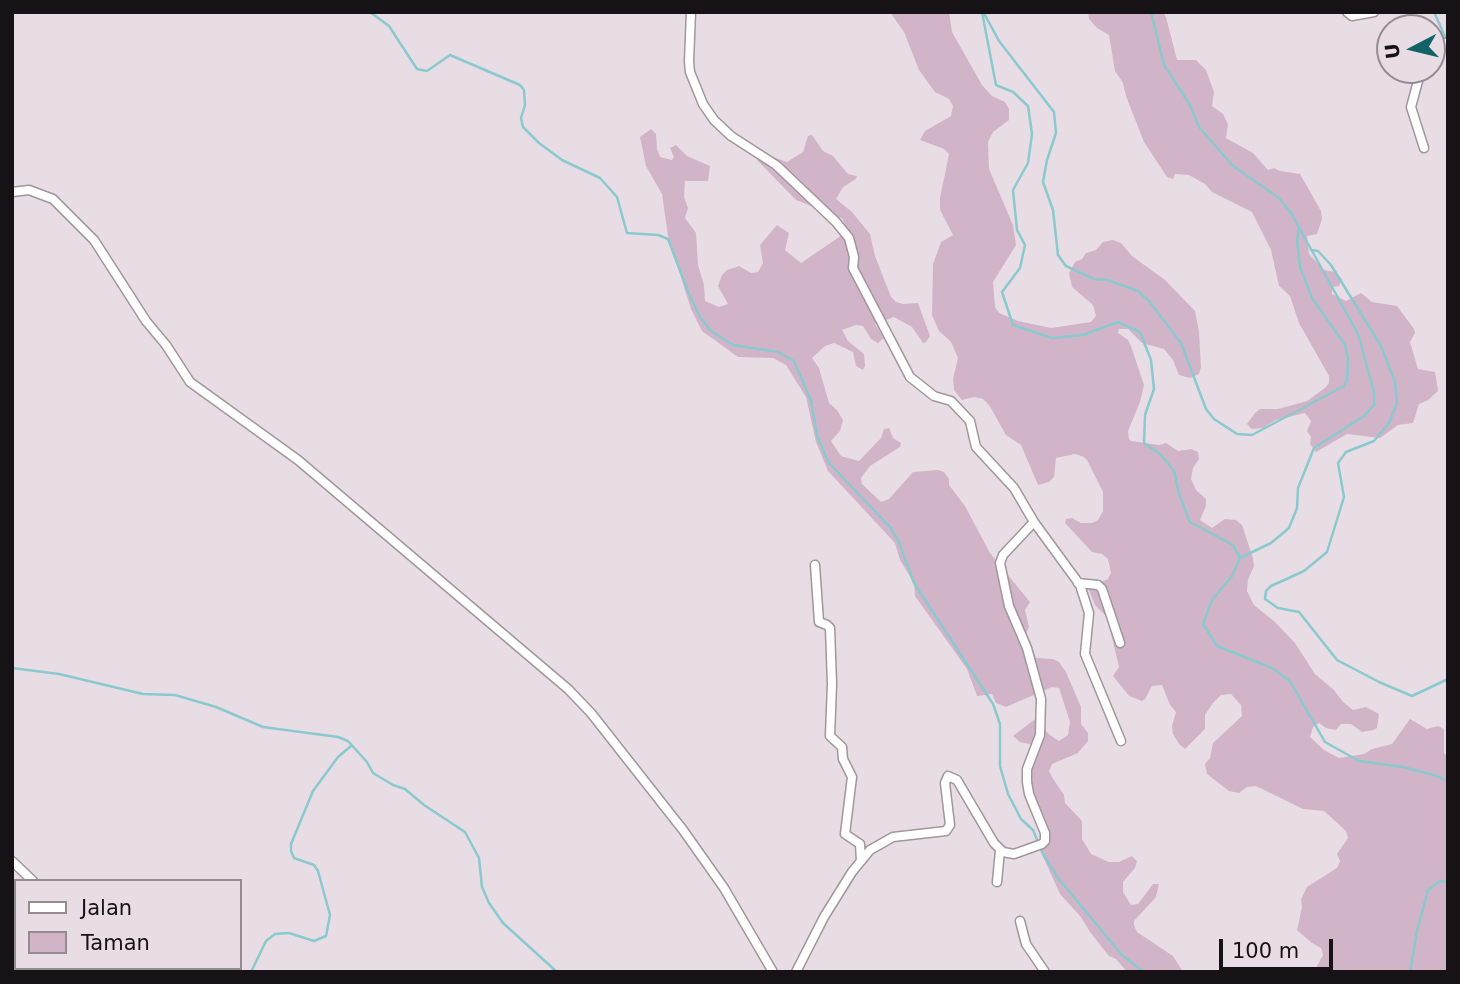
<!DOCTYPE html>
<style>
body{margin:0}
#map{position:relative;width:1460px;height:984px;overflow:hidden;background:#e9dde5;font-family:"DejaVu Sans",sans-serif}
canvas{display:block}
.frame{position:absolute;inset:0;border:14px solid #161215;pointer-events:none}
.legend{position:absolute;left:14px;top:879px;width:228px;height:91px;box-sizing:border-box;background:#e9dde5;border:2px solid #958c92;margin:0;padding:9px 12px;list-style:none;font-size:21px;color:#161215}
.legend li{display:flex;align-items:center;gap:14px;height:35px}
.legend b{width:35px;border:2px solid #958c92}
.north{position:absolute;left:1376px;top:14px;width:70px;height:70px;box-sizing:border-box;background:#e9dde5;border:2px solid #958c92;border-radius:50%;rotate:263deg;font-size:19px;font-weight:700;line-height:28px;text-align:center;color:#161215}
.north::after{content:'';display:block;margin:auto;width:24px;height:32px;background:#126268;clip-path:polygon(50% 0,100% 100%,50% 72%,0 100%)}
.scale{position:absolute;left:1219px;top:939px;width:114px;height:32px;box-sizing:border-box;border:4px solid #161215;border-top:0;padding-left:9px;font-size:21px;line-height:24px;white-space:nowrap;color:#161215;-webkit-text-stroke:5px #e9dde5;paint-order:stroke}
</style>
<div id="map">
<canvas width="1460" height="984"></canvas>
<div class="frame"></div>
<ul class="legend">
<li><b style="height:9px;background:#fff"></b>Jalan</li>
<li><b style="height:19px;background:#d2b4c9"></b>Taman</li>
</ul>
<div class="north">U</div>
<div class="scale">100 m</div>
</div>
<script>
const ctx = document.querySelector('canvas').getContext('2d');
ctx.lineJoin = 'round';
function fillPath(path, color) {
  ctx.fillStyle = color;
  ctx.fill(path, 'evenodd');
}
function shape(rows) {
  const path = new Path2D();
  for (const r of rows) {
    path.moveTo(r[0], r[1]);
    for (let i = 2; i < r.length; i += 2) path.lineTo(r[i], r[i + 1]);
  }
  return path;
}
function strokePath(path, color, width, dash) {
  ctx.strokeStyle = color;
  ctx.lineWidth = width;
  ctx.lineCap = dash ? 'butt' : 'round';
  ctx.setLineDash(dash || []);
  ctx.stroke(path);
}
fillPath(shape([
 [890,12,949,12,952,32,982,85,992,96,1005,102,1009,109,1009,120,993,132,988,142,989,169,1013,225,1016,245,993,282,995,307,999,313,1018,321,1051,328,1091,322,1096,316,1093,305,1072,287,1069,273,1075,262,1082,259,1086,253,1096,250,1103,242,1113,240,1121,243,1132,256,1165,280,1195,311,1199,332,1201,367,1199,374,1190,378,1179,375,1173,360,1164,349,1142,343,1128,329,1119,329,1118,333,1128,340,1131,346,1144,385,1140,402,1128,431,1129,439,1131,441,1159,445,1166,443,1178,451,1191,449,1198,452,1199,459,1193,468,1191,479,1196,490,1206,499,1206,506,1200,520,1212,528,1225,519,1236,520,1242,525,1253,558,1254,566,1248,580,1247,591,1254,605,1275,622,1295,643,1315,674,1334,690,1343,702,1353,710,1366,707,1379,714,1377,728,1374,730,1362,732,1351,724,1341,724,1336,730,1326,728,1319,723,1313,727,1310,737,1324,750,1339,758,1364,754,1372,749,1392,744,1410,719,1427,729,1438,726,1444,729,1444,753,1448,758,1448,972,1314,972,1323,955,1322,951,1321,948,1312,943,1297,930,1302,907,1301,899,1307,887,1337,868,1340,861,1337,854,1348,838,1346,831,1324,811,1303,809,1256,786,1247,787,1239,793,1229,791,1207,774,1205,764,1210,758,1213,743,1242,716,1241,705,1231,694,1221,695,1213,703,1205,715,1205,729,1185,749,1179,744,1173,734,1172,726,1176,712,1170,705,1162,685,1152,686,1145,699,1142,701,1129,696,1113,676,1119,667,1107,617,1095,605,1088,588,1108,579,1111,573,1108,559,1102,554,1092,552,1065,523,1066,519,1072,518,1081,523,1092,523,1098,520,1103,511,1103,492,1087,460,1084,457,1075,454,1056,458,1054,477,1049,482,1038,485,1021,445,1006,435,989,405,983,399,974,397,962,400,954,390,953,379,958,358,951,342,939,331,932,315,933,264,941,242,953,235,940,210,940,198,949,154,944,149,920,140,925,131,951,116,953,106,949,99,935,92,919,70,904,32],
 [1088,12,1163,12,1166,17,1177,60,1196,60,1206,70,1214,92,1212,106,1223,114,1228,124,1226,138,1253,153,1268,170,1274,168,1280,171,1300,174,1321,211,1322,219,1317,234,1307,236,1309,254,1324,270,1335,272,1342,279,1339,286,1332,287,1332,294,1346,301,1361,293,1372,302,1397,306,1414,329,1415,333,1410,342,1418,369,1435,372,1438,391,1428,400,1419,404,1413,423,1398,425,1380,438,1347,434,1316,452,1310,444,1311,437,1307,431,1311,421,1305,413,1276,420,1263,428,1252,429,1247,424,1255,413,1260,409,1278,409,1307,401,1325,388,1329,383,1329,376,1299,323,1290,296,1279,286,1271,250,1252,212,1212,192,1205,184,1189,175,1175,174,1173,179,1167,177,1144,142,1126,96,1123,83,1115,71,1109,35,1097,28,1089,19],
 [651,129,656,134,657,149,660,157,672,160,674,157,670,148,676,145,687,156,710,166,708,181,685,181,684,197,688,208,685,218,696,233,698,265,704,285,705,301,719,307,728,304,718,286,722,275,727,270,739,266,751,273,758,272,763,263,760,245,777,225,789,233,785,250,801,263,848,231,842,218,826,216,817,208,796,200,757,160,765,154,787,162,803,152,808,136,812,135,823,151,833,156,848,174,857,176,856,179,843,187,836,199,852,212,870,234,875,256,891,297,896,302,903,304,918,303,930,336,926,342,923,343,912,327,894,317,875,324,884,338,878,343,871,339,863,326,856,325,842,330,848,341,864,354,865,366,863,370,856,366,853,352,834,343,825,346,812,358,819,368,829,403,837,410,843,420,840,431,831,441,841,456,859,461,881,438,884,429,889,428,893,438,901,443,900,447,870,466,861,478,862,484,881,502,889,499,913,472,938,470,944,472,949,479,949,485,965,506,990,553,1030,602,1025,610,1029,627,1025,636,1031,644,1036,658,1053,659,1059,662,1066,672,1081,707,1081,724,1088,733,1088,741,1078,753,1052,764,1049,771,1052,777,1064,795,1065,803,1082,821,1082,839,1091,854,1109,862,1119,862,1132,856,1137,861,1135,868,1123,882,1123,892,1131,905,1138,904,1153,884,1159,884,1156,897,1134,921,1134,925,1137,932,1173,956,1183,972,1127,972,1116,959,1109,956,1090,932,1081,917,1060,894,1041,852,1047,843,1045,836,1031,813,1031,771,1038,746,1020,742,1013,736,1039,716,1042,717,1044,729,1050,735,1059,741,1068,735,1070,722,1059,688,1052,687,1006,707,996,703,992,694,977,696,967,669,915,596,914,583,900,560,895,543,828,471,816,442,806,397,786,365,773,358,738,357,702,331,691,309,668,236,662,194,646,166,640,137]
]), '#d2b4c9');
strokePath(shape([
 [370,12,389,26,417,69,427,71,450,55,520,85,524,90,525,105,521,118,523,127,539,143,562,160,600,178,617,197,627,233,658,235,668,239,689,294,700,317,711,331,733,345,778,352,794,361,811,401,817,436,829,463,890,527,898,540,914,583,993,704,1000,724,1000,766,1008,794,1021,819,1033,830,1043,854,1058,878,1122,955,1144,972],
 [982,12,996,85,1013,92,1028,106,1032,134,1028,163,1013,190,1017,230,1025,245,1020,268,1002,292,1013,325,1052,338,1083,335,1118,322,1140,332,1151,360,1154,389,1145,415,1144,443,1160,454,1174,471,1179,494,1190,522,1233,545,1240,558,1232,576,1212,600,1203,624,1217,646,1272,668,1290,681,1325,742,1359,761,1403,767,1437,776,1448,782],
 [1151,12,1164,65,1190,105,1199,127,1232,165,1279,198,1291,213,1358,334,1374,392,1374,405,1364,416,1314,448,1298,488,1297,508,1289,528,1271,543,1240,558],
 [1434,12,1447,41],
 [985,15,999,41,1054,112,1056,133,1047,160,1043,182,1053,210,1058,255,1066,266,1094,279,1108,280,1138,291,1149,301,1181,343,1206,409,1214,419,1237,434,1252,435,1344,386,1347,380,1348,359,1345,345,1312,298,1300,267,1297,241,1299,228],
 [1311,250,1318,251,1331,265,1381,346,1395,382,1397,403,1389,423,1374,441,1346,452,1338,463,1344,497,1327,552,1304,571,1271,586,1266,591,1265,599,1278,608,1299,612,1337,660,1379,682,1412,696,1448,679],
 [12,668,59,674,143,694,175,695,216,707,263,727,338,737,348,741,367,762,373,773,393,785,405,789,424,805,465,832,479,858,482,887,489,903,503,923,557,972],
 [12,889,16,892],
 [117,968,125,972],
 [251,972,266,941,275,934,289,933,314,941,326,936,330,915,318,871,314,865,294,858,291,851,291,844,313,791,338,757,351,746],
 [1410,972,1417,931,1428,890,1440,881,1448,882]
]), '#8ac9ce', 2.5);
const minor = shape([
 [691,12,689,62,690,72,703,104,714,120,731,136,776,165,836,222,849,238,854,257,853,268,910,377,934,396,951,401,970,421,976,447,1014,488,1034,522,1003,555,1000,563,1009,606,1027,648,1041,699,1040,735,1027,769,1027,782,1029,794,1045,833,1045,841,1042,844,1014,854,1003,852,994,843,957,780,948,776,945,783,950,825,946,831,893,837,870,850,852,872,824,917,796,972],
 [1347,12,1352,16,1374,12],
 [1432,53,1448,42],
 [1421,70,1411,107,1424,148],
 [12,192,29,190,53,199,94,240,146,321,166,345,190,382,298,460,568,689,591,713,683,830,724,888,773,972],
 [1034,522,1080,585,1089,613,1085,654,1121,741],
 [815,565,819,622,827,625,830,628,832,684,830,736,842,747,843,759,852,777,845,834,860,844,861,861],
 [1078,583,1098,585,1102,589,1120,643],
 [12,861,33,881],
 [997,882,1000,850],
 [1020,921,1026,944,1045,972],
 [82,968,88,972]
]);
strokePath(minor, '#a2969e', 11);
strokePath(minor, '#fff', 8);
</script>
